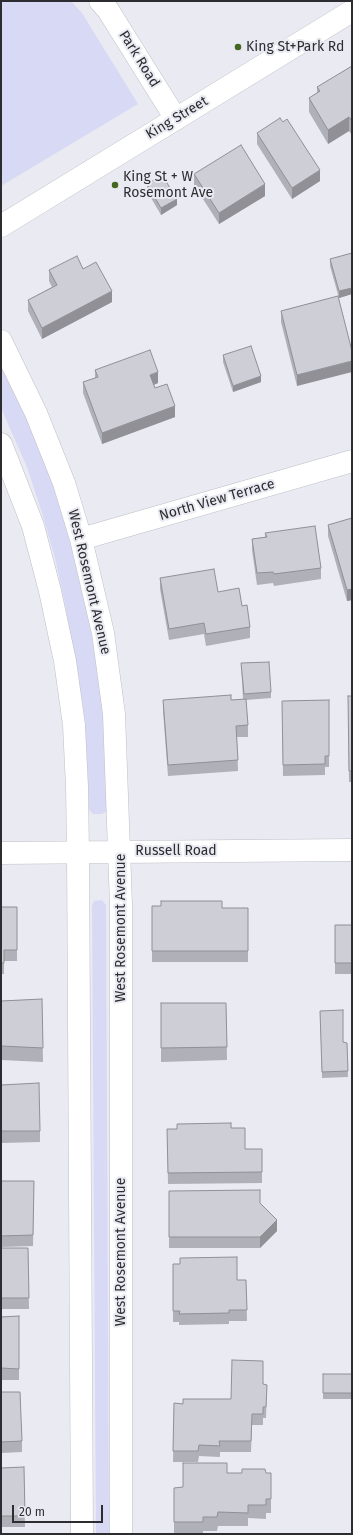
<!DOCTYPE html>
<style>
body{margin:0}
#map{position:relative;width:353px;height:1535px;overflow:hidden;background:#e9eaf2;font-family:"Fira Sans",sans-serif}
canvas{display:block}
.frame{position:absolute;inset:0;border:2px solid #2d2d31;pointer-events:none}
.scale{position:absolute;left:12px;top:1505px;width:91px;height:18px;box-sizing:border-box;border:2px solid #2d2d31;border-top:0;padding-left:5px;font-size:12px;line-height:14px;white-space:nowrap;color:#2d2d31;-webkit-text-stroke:3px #e9eaf2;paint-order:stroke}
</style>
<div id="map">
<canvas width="353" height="1535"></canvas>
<div class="frame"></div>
<div class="scale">20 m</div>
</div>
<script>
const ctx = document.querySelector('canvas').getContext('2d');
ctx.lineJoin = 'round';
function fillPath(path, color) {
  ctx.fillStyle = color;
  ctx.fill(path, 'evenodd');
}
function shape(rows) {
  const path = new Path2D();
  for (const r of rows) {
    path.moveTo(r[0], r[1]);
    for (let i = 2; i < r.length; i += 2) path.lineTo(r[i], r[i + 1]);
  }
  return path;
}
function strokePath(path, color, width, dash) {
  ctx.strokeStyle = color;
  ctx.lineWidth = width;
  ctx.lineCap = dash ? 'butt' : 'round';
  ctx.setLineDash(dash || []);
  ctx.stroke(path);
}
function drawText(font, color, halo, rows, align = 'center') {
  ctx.font = font + ' "Fira Sans",sans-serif';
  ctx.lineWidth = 4;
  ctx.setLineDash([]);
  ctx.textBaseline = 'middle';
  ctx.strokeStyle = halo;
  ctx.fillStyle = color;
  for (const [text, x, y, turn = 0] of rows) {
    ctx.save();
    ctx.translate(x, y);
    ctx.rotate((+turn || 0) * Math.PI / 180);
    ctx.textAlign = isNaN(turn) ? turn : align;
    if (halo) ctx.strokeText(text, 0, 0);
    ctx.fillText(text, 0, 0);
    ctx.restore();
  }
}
fillPath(shape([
 [1,1,71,1,82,13,138,104,1,186],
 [1,364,27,418,44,460,60,506,73,552,86,605,96,657,103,714,108,809,106,812,102,814,93,814,89,810,87,767,83,716,66,609,55,558,42,513,27,467,1,408],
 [102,900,106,905,109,1534,96,1534,92,906,94,901]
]), '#d8daf5');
const minor = shape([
 [100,1,108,10,176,119],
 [1,341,36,413,64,483,81,539,103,633,114,714,121,905,121,1534],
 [1,444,33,526,50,591,65,661,74,725,77,787,78,852,82,1534],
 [81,539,352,461],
 [1,853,352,850]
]);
const major = shape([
 [1,226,352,11]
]);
strokePath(minor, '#bebfc7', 23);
strokePath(major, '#bebfc7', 23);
strokePath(minor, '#fff', 22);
strokePath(major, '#fff', 22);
fillPath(shape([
 [352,66,352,135,349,131,328,144,309,112,309,98,317,93,317,87],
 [257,133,320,181,292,199,257,144],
 [194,174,265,196,219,224,194,185],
 [147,184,177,205,161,215,147,191],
 [352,253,352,294,339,298,330,266,330,259],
 [49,270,112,302,42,339,28,311,28,300,52,287,49,281],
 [338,296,297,386,281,322,281,311],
 [223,355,261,382,233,392,223,362],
 [95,370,158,383,154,385,155,388,175,417,102,444,83,393,83,382,95,378],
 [352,518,352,600,347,601,328,536,328,525],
 [265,533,321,568,321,579,274,586,273,583,257,585,252,550,252,539,265,537],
 [160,578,218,592,242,606,250,627,250,638,206,646,204,634,169,640,160,589],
 [241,663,271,692,271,698,246,700,248,725,248,737,237,737,238,771,168,776,163,711,163,700,231,700,243,699],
 [348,696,352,696,352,782,349,782],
 [329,700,329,767,325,767,325,775,283,776,282,701],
 [152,906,222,908,248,908,248,962,152,962],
 [1,907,17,907,17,961,4,961,4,974,1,974],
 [352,920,352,974,335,974,335,925,352,925],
 [42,999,43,1062,1,1060,1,1001],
 [161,1003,226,1003,227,1060,161,1062],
 [320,1011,343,1042,347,1043,348,1077,322,1078],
 [1,1085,40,1131,40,1142,1,1143],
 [177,1124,231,1128,245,1149,262,1149,262,1183,168,1184,167,1129,177,1129],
 [1,1181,34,1181,33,1246,1,1247],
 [169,1191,260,1203,277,1231,260,1248,169,1248],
 [1,1248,28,1248,29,1309,1,1309],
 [173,1264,237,1280,246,1280,247,1321,229,1321,229,1324,179,1325,179,1322,173,1322],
 [19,1316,19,1380,1,1380,1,1317],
 [323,1374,352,1374,352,1399,323,1399],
 [263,1384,267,1385,266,1418,263,1418,263,1425,252,1425,251,1452,220,1452,220,1457,199,1456,198,1462,173,1462,174,1403,183,1404,231,1399],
 [1,1392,22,1441,22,1452,1,1453],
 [24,1467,25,1527,1,1527,1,1468],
 [227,1473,271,1473,271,1513,266,1513,266,1519,248,1518,248,1526,218,1526,217,1531,203,1531,203,1534,174,1534,174,1488,183,1487]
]), '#b0b1b8');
fillPath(shape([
 [349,117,349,131,328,144,328,130],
 [320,170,320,181,292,199,292,188],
 [265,184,265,196,219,224,219,213],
 [177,199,177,205,161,215,161,208],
 [352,288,352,294,339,298,339,291],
 [112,291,112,302,42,339,42,328],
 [352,361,352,372,297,386,297,375],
 [158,372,158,383,150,386,150,375],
 [261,376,261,382,233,392,233,386],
 [175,406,175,417,102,444,102,433],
 [352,589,352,600,347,601,347,590],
 [277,1220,277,1231,260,1248,260,1237]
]), '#909096');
const building = shape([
 [352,66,352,121,349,117,328,130,309,98,320,91,317,87,352,66],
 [280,118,283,122,287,119,320,170,292,188,257,133,280,118],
 [241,145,265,184,219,213,194,174,241,145],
 [162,175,177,199,161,208,147,184,162,175],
 [352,253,352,288,339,291,330,259,352,253],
 [77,256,83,269,96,262,112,291,42,328,28,300,57,285,49,270,77,256],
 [338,296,352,351,352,361,297,375,281,311,338,296],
 [251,346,261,376,233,386,223,355,251,346],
 [150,350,158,372,150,375,155,388,167,384,175,406,102,433,83,382,98,377,95,370,150,350],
 [352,518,352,589,347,590,328,525,352,518],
 [315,526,321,568,274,574,273,572,257,573,252,539,267,537,265,533,315,526],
 [214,569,218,592,239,588,242,606,247,605,250,627,206,634,204,623,169,629,160,578,214,569],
 [269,662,271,692,244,694,241,663,269,662],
 [231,695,231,700,246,699,248,725,236,726,238,760,168,765,163,700,231,695],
 [348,696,352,696,352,771,349,771,348,696],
 [329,700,329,756,325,756,325,764,283,765,282,701,329,700],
 [161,901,222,901,222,908,248,908,248,951,152,951,152,906,161,906,161,901],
 [1,907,17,907,17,950,4,950,4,963,1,963,1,907],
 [352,920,352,963,335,963,335,925,352,925,352,920],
 [42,999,43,1048,1,1046,1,1001,42,999],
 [161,1003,226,1003,227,1047,161,1048,161,1003],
 [343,1010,343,1042,347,1043,348,1071,322,1072,320,1011,343,1010],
 [39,1083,40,1131,1,1131,1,1085,39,1083],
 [231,1123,231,1128,245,1128,245,1149,262,1149,262,1172,168,1173,167,1129,177,1129,177,1124,231,1123],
 [1,1181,34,1181,33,1235,1,1236,1,1181],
 [260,1190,260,1203,277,1220,260,1237,169,1237,169,1191,260,1190],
 [1,1248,28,1248,29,1298,1,1298,1,1248],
 [237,1257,237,1280,246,1280,247,1310,229,1310,229,1313,179,1314,180,1311,173,1311,173,1264,180,1264,180,1258,237,1257],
 [19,1316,19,1369,1,1368,1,1317,19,1316],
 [232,1360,263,1361,263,1384,267,1385,266,1407,263,1407,263,1414,252,1414,251,1441,219,1441,220,1446,199,1445,198,1451,173,1451,174,1403,183,1404,183,1399,231,1399,232,1360],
 [323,1374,352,1374,352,1393,323,1393,323,1374],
 [1,1392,20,1392,22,1441,1,1442,1,1392],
 [183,1463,227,1463,227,1473,242,1473,242,1469,265,1469,266,1473,271,1473,271,1499,266,1499,266,1505,248,1505,248,1513,218,1512,217,1517,203,1517,203,1522,174,1522,174,1488,183,1487,183,1463],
 [24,1467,25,1516,1,1516,1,1468,24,1467]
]);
fillPath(building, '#cdced6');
strokePath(building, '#909096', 1);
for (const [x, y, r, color] of [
 [238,47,4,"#43671f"],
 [115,185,4,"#43671f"]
]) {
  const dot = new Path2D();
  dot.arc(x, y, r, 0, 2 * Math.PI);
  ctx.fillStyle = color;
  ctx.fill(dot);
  strokePath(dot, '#e9eaf2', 1.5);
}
drawText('14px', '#2d2d31', '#e9eaf2', [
 ["King St+Park Rd",246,47],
 ["King St + W",123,177],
 ["Rosemont Ave",123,193]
], 'left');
drawText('14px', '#2d2d31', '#e9eaf2', [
 ["Park Road",139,59,58],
 ["King Street",177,118,-31],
 ["North View Terrace",217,500,-16],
 ["West Rosemont Avenue",89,582,77],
 ["Russell Road",176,851],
 ["West Rosemont Avenue",121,928,-90],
 ["West Rosemont Avenue",121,1252,-90]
]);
</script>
